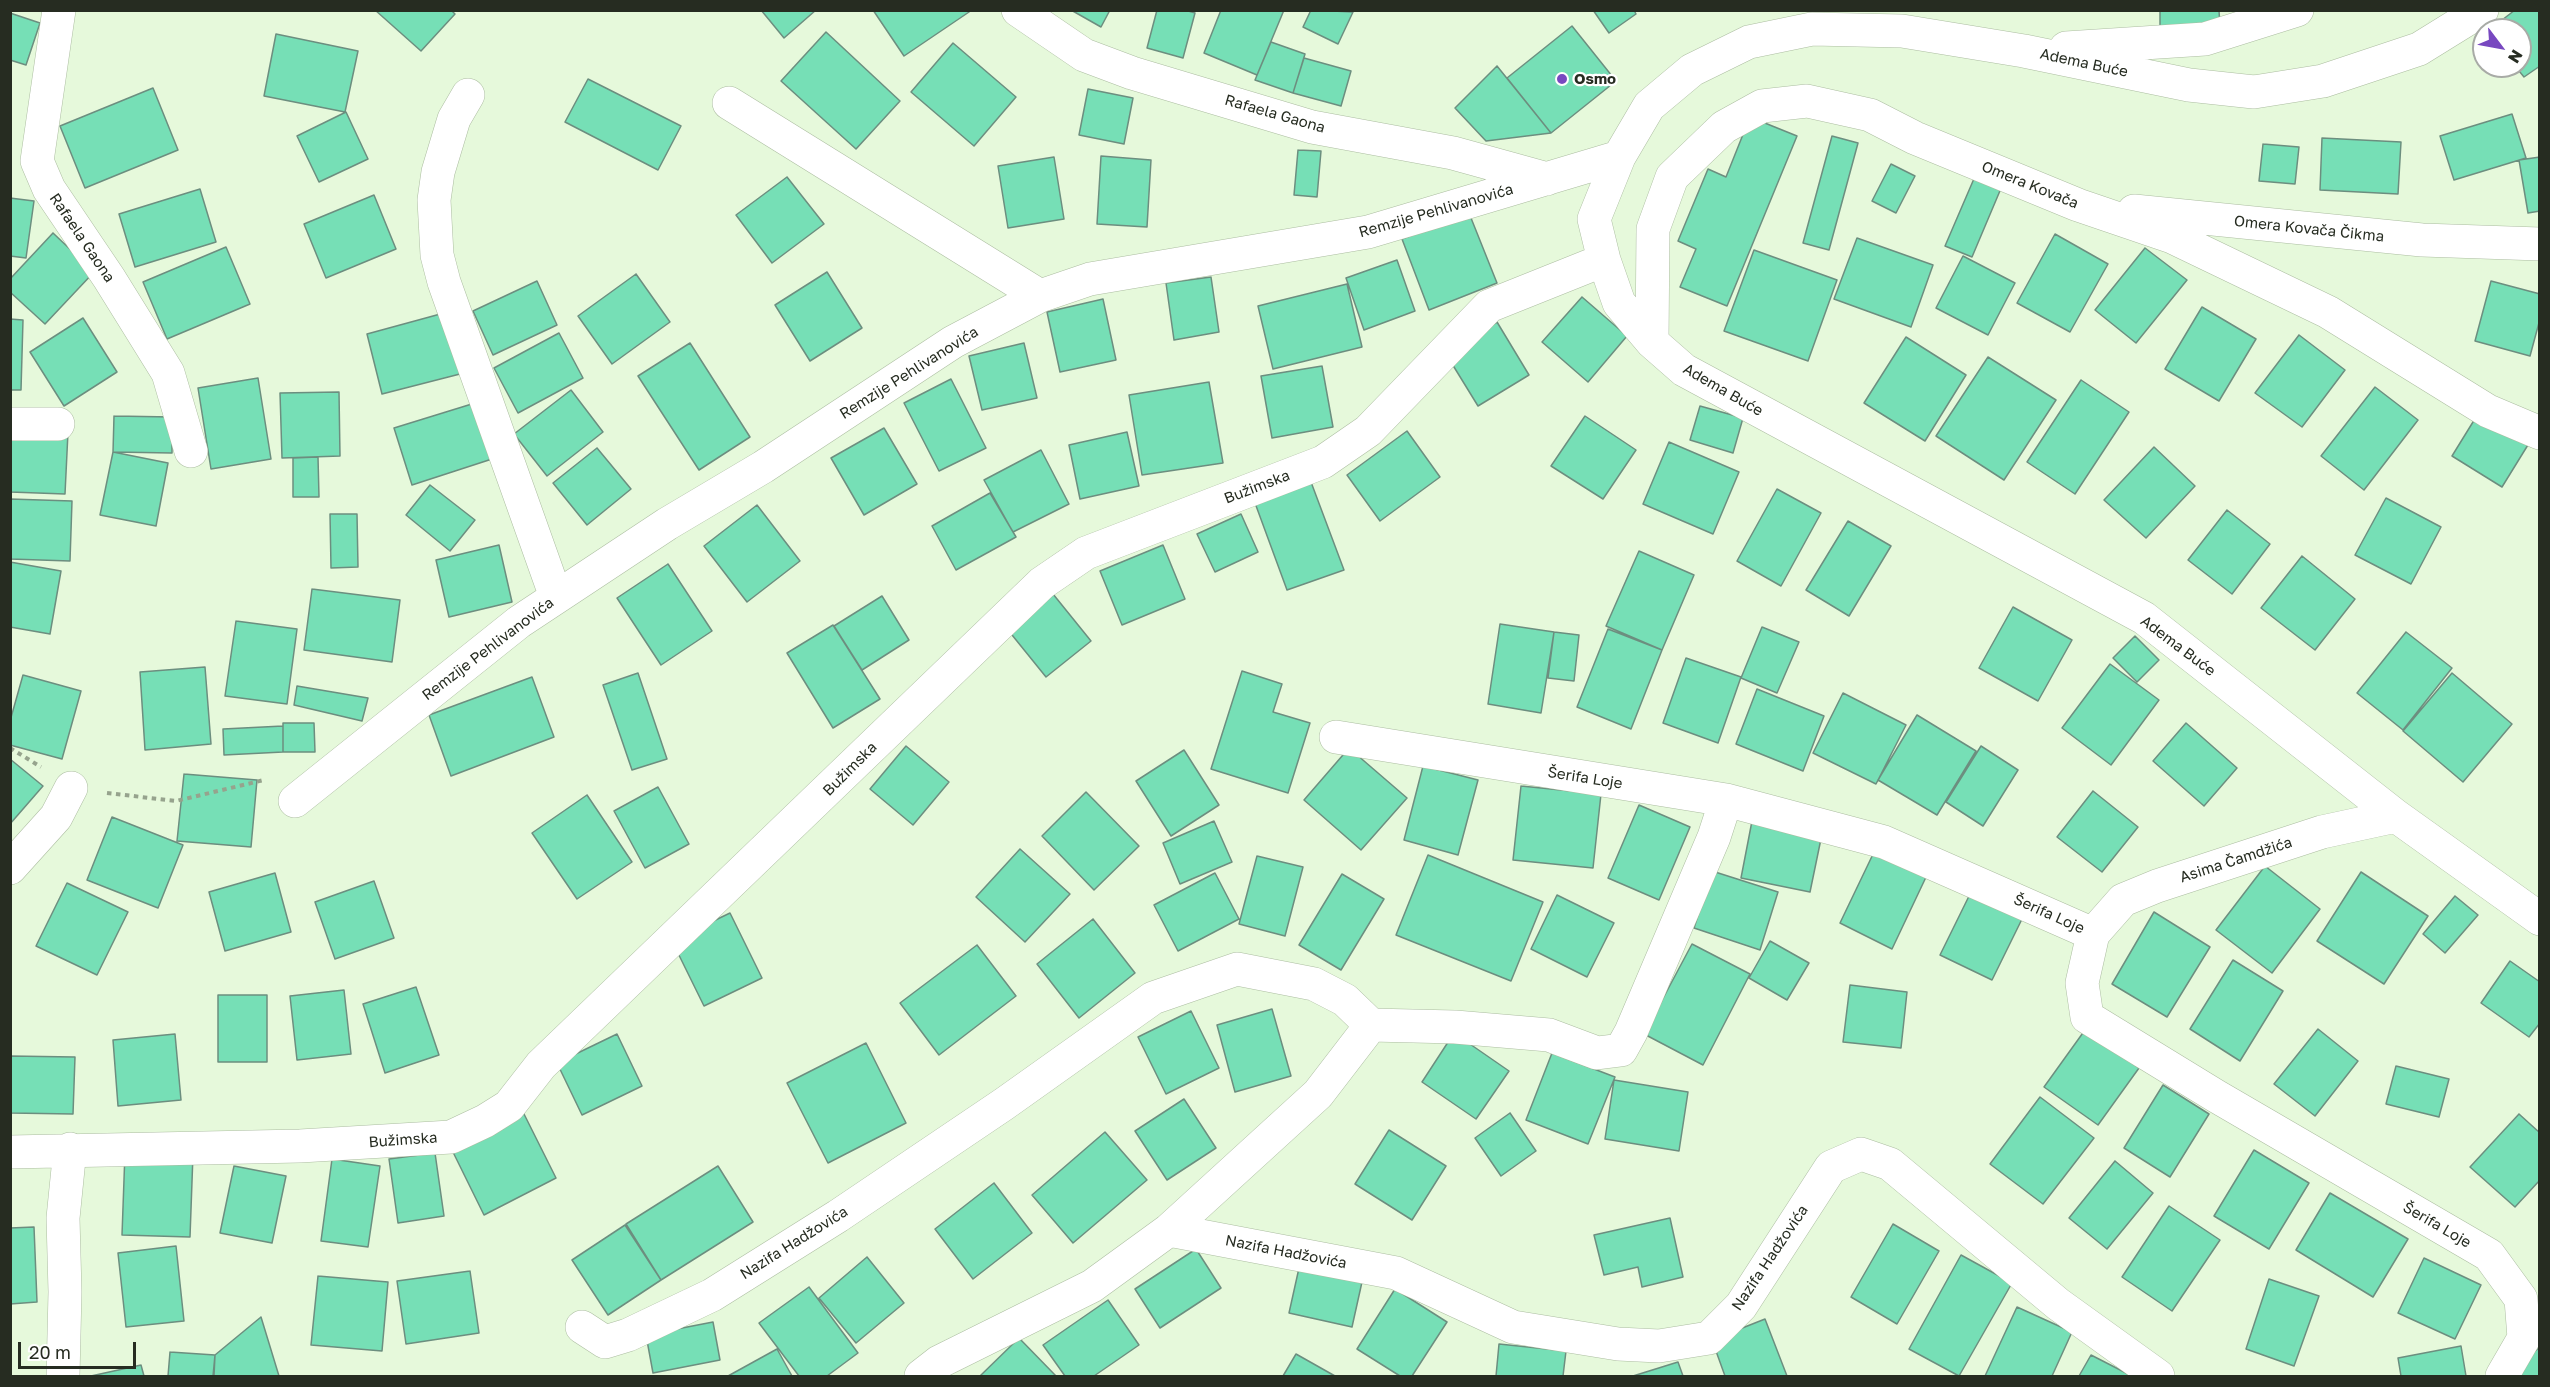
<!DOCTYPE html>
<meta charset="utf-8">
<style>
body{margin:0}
#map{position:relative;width:2550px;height:1387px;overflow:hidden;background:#e6f9db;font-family:"Golos Text",sans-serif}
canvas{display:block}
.frame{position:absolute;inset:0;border:12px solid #262c21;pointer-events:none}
.north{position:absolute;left:2472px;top:18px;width:60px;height:60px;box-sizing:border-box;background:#fff;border:2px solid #a8aba6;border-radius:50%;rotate:122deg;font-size:16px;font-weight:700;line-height:24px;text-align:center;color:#262c21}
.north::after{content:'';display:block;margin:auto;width:21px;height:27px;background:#7848c0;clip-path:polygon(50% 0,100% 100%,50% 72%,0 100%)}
.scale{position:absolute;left:18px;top:1342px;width:118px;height:27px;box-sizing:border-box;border:3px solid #262c21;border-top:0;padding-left:8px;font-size:18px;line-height:21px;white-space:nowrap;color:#262c21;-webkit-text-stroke:4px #fff;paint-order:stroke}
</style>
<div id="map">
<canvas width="2550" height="1387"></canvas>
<div class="frame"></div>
<div class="north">N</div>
<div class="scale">20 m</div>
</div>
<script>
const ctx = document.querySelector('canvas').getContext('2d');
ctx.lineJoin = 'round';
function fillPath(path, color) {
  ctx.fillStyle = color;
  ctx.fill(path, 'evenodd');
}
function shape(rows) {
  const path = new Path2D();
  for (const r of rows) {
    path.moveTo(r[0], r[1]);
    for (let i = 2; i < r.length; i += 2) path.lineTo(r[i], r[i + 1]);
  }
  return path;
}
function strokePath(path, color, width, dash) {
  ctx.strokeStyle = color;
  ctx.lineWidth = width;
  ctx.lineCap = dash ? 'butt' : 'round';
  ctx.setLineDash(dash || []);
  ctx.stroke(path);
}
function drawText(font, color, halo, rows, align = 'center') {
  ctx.font = font + ' "Golos Text",sans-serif';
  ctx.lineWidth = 4.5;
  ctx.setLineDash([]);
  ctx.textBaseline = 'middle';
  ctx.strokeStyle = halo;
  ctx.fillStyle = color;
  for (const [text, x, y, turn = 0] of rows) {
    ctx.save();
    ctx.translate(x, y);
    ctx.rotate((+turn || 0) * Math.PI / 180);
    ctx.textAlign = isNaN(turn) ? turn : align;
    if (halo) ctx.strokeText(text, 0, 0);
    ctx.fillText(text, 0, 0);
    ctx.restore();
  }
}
const building = shape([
 [375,10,451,10,455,14,421,51,375,10],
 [761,10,816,10,784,38,761,10],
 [873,10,972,10,904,56,873,10],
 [1071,10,1110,10,1101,27,1071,10],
 [1157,10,1185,10,1195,13,1183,58,1147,48,1157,10],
 [1221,10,1284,10,1257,75,1204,53,1221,10],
 [1311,10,1353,12,1338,44,1303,27,1311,10],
 [1593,10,1634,10,1636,14,1609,33,1593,10],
 [2160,10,2219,10,2220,28,2160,31,2160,10],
 [2515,10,2540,10,2540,66,2524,77,2515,66,2520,66,2520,30,2489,30,2515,10],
 [10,13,40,23,26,65,10,60,10,13],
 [1572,26,1616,81,1551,133,1507,78,1572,26],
 [826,32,900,101,856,149,781,81,826,32],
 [276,34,358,51,345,112,264,96,276,34],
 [1271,42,1305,54,1293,93,1255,80,1271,42],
 [953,43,1016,97,974,146,911,92,953,43],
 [1304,58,1351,71,1341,106,1293,93,1304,58],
 [1497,66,1551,133,1486,141,1455,108,1497,66],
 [588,79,681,126,658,170,565,122,588,79],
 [153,88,178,150,85,188,60,126,153,88],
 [1088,89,1133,98,1124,144,1079,135,1088,89],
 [346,112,368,159,319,182,297,136,346,112],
 [2512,114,2526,158,2454,180,2440,136,2512,114],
 [1750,117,1797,136,1727,306,1680,287,1696,249,1678,241,1708,169,1726,177,1750,117],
 [1832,136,1858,143,1829,250,1803,243,1832,136],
 [2322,138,2401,142,2398,194,2320,190,2322,138],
 [2263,144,2299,147,2295,184,2259,181,2263,144],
 [1298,150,1321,151,1317,197,1294,195,1298,150],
 [1101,156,1151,160,1147,227,1097,224,1101,156],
 [1054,157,1064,219,1008,228,998,166,1054,157],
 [2540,157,2540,211,2528,213,2519,160,2540,157],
 [1891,164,1915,176,1896,213,1872,201,1891,164],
 [1976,174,2002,186,1972,257,1945,246,1976,174],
 [787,177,824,224,772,263,736,215,787,177],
 [200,189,216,242,135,267,119,214,200,189],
 [374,195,396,249,326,278,304,224,374,195],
 [10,198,34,201,26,258,10,256,10,198],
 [1469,213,1497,283,1429,310,1402,239,1469,213],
 [53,233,94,272,45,324,10,292,10,279,53,233],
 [2055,234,2108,264,2070,332,2017,303,2055,234],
 [1857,238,1933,265,1911,327,1834,299,1857,238],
 [226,247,250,304,167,339,143,282,226,247],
 [2145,248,2187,280,2136,343,2095,310,2145,248],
 [1754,250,1837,280,1808,361,1724,331,1754,250],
 [1963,256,2015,283,1988,335,1936,308,1963,256],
 [1397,260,1415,311,1364,330,1346,278,1397,260],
 [827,272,862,328,810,361,775,305,827,272],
 [636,274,670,322,612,364,578,316,636,274],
 [1211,277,1219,332,1174,340,1166,283,1211,277],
 [537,281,557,325,493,355,473,311,537,281],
 [2491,281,2540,294,2540,319,2530,356,2475,341,2491,281],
 [1347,284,1362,347,1273,369,1258,306,1347,284],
 [1582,297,1627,336,1588,382,1542,342,1582,297],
 [1103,299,1116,360,1060,372,1047,312,1103,299],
 [2202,307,2256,339,2219,401,2165,369,2202,307],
 [444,313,460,374,382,394,367,334,444,313],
 [83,318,117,372,64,406,30,352,83,318],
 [10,319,23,320,21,390,10,390,10,319],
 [1497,322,1529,375,1478,406,1446,354,1497,322],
 [559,333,583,378,518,413,494,368,559,333],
 [2299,335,2345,370,2302,427,2255,393,2299,335],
 [1906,337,1966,375,1925,441,1864,403,1906,337],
 [690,343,750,437,699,470,638,376,690,343],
 [1024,343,1037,398,982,410,969,356,1024,343],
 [1988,357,2056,400,2004,480,1936,436,1988,357],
 [1322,366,1333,427,1272,438,1261,376,1322,366],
 [258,378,271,459,211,469,198,388,258,378],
 [951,379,986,448,939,471,904,403,951,379],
 [2081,380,2129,412,2075,494,2027,462,2081,380],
 [1209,382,1223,463,1142,475,1129,395,1209,382],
 [2375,387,2418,420,2364,490,2321,456,2375,387],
 [571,390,603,432,547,476,514,434,571,390],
 [339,392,340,456,282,458,280,393,339,392],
 [475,403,492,459,412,485,394,428,475,403],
 [1700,406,1743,418,1733,453,1690,440,1700,406],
 [2481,409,2531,440,2502,487,2452,456,2481,409],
 [114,416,172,417,172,453,113,452,114,416],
 [1585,416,1636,450,1603,499,1551,466,1585,416],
 [884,428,917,484,864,515,831,458,884,428],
 [10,430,68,432,65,494,10,492,10,430],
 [1407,431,1440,477,1380,521,1347,475,1407,431],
 [1127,432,1139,486,1080,499,1069,445,1127,432],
 [1669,442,1739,472,1713,534,1643,504,1669,442],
 [2154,447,2195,486,2146,538,2104,500,2154,447],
 [597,448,631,489,587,525,553,483,597,448],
 [1041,450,1069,504,1013,532,984,480,1041,450],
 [113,452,168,463,156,526,100,515,113,452],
 [318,457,319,497,293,497,293,458,318,457],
 [1311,482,1344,570,1287,590,1255,503,1311,482],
 [430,485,475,520,450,551,406,515,430,485],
 [1777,489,1821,513,1781,586,1737,561,1777,489],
 [990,493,1016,537,956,570,932,526,990,493],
 [2386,498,2441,527,2411,584,2355,555,2386,498],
 [10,499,72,501,70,561,10,559,10,499],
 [757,505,800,561,747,602,704,546,757,505],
 [2227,510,2270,544,2232,594,2188,560,2227,510],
 [330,514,357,514,358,567,331,568,330,514],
 [1241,514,1258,552,1215,572,1197,534,1241,514],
 [1848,521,1891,546,1849,616,1806,590,1848,521],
 [499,545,512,602,449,617,436,560,499,545],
 [1163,545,1185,599,1122,625,1100,571,1163,545],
 [1639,551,1694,575,1662,650,1606,626,1639,551],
 [2302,556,2355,599,2315,650,2261,608,2302,556],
 [10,562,61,571,50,634,10,627,10,562],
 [668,564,712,631,661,665,617,598,668,564],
 [312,589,400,600,392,662,304,650,312,589],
 [1053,594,1091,641,1046,677,1008,630,1053,594],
 [882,596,909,640,862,670,834,626,882,596],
 [2013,607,2072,640,2038,701,1979,668,2013,607],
 [236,621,297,629,287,704,225,696,236,621],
 [1500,624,1554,632,1541,713,1488,704,1500,624],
 [833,625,880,699,833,728,787,653,833,625],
 [1762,627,1799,642,1777,693,1741,678,1762,627],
 [1608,629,1662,650,1631,729,1577,707,1608,629],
 [1554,632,1579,635,1574,681,1548,678,1554,632],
 [2406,632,2452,668,2403,730,2357,693,2406,632],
 [2135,636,2159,660,2137,682,2113,658,2135,636],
 [1686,658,1741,677,1718,743,1663,723,1686,658],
 [2110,664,2159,700,2111,765,2062,728,2110,664],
 [205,667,211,744,145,750,140,672,205,667],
 [1242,671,1282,684,1273,712,1310,723,1288,793,1211,769,1242,671],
 [638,673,667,759,632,770,603,685,638,673],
 [2452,673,2512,724,2463,782,2403,731,2452,673],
 [23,675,81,691,62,759,10,745,10,721,23,675],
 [532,677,554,737,451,776,429,715,532,677],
 [297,686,368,698,362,721,294,705,297,686],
 [1757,689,1824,716,1803,771,1736,744,1757,689],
 [1843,693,1906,725,1876,784,1813,753,1843,693],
 [1917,715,1976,751,1937,815,1878,780,1917,715],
 [283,723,314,723,315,752,283,752,283,723],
 [2186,723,2237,768,2204,806,2153,761,2186,723],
 [283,726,283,752,224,755,223,729,283,726],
 [906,746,949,782,913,825,870,789,906,746],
 [1981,746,2018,770,1983,826,1946,802,1981,746],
 [1349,748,1407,798,1361,850,1304,800,1349,748],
 [1184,750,1219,805,1171,836,1136,781,1184,750],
 [10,759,43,786,10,824,10,759],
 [1423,766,1478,780,1458,855,1404,840,1423,766],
 [184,774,257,780,251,847,177,841,184,774],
 [1521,786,1601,794,1593,868,1513,860,1521,786],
 [658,787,689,844,645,868,614,811,658,787],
 [2093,791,2138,827,2102,872,2057,837,2093,791],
 [1086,792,1139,846,1094,890,1042,836,1086,792],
 [587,795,632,862,577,899,532,833,587,795],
 [1639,805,1690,827,1659,900,1608,878,1639,805],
 [112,817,183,845,158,908,87,880,112,817],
 [1214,821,1232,862,1180,884,1163,843,1214,821],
 [1752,821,1822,834,1810,892,1741,878,1752,821],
 [1020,849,1070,894,1025,942,976,897,1020,849],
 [1875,850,1927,875,1892,949,1840,923,1875,850],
 [1428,855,1543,902,1511,981,1396,935,1428,855],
 [1257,856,1303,867,1285,936,1239,924,1257,856],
 [2265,866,2320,909,2272,973,2216,930,2265,866],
 [1712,871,1778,892,1760,950,1694,928,1712,871],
 [2361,872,2428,916,2384,984,2317,941,2361,872],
 [275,873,291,932,225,951,209,892,275,873],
 [1215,873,1239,919,1178,951,1154,905,1215,873],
 [1342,874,1384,899,1341,970,1299,945,1342,874],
 [374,881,394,938,335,959,315,902,374,881],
 [67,883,128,912,97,975,36,946,67,883],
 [1972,890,2024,915,1992,980,1940,955,1972,890],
 [1557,895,1614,923,1587,977,1531,949,1557,895],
 [2455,896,2478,915,2445,953,2423,934,2455,896],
 [2154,912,2210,947,2167,1017,2112,984,2154,912],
 [730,913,762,978,704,1006,672,941,730,913],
 [1093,919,1135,973,1079,1018,1037,964,1093,919],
 [1770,941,1809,963,1787,1000,1749,978,1770,941],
 [1692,944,1750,974,1703,1065,1644,1034,1692,944],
 [977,945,1016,996,939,1055,900,1003,977,945],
 [2233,960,2283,991,2240,1061,2190,1029,2233,960],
 [2510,961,2540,982,2540,1023,2529,1037,2481,1003,2510,961],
 [1850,985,1907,992,1901,1048,1843,1042,1850,985],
 [416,987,439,1055,385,1073,363,1004,416,987],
 [344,990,351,1054,297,1060,290,996,344,990],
 [218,995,267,995,267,1062,218,1062,218,995],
 [1272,1009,1291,1076,1235,1092,1217,1025,1272,1009],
 [1191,1011,1219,1068,1166,1094,1138,1037,1191,1011],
 [2318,1029,2358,1061,2315,1116,2274,1084,2318,1029],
 [2085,1030,2139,1068,2098,1125,2044,1087,2085,1030],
 [1454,1033,1509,1071,1476,1119,1422,1082,1454,1033],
 [175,1034,181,1100,118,1106,113,1040,175,1034],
 [617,1034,642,1086,582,1115,557,1063,617,1034],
 [866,1043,906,1123,828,1163,787,1083,866,1043],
 [1552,1053,1615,1077,1588,1144,1526,1120,1552,1053],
 [10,1056,75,1057,73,1114,10,1113,10,1056],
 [2396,1066,2449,1079,2439,1117,2386,1104,2396,1066],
 [1614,1080,1688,1092,1679,1151,1605,1139,1614,1080],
 [2163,1085,2209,1114,2170,1177,2124,1148,2163,1085],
 [2040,1097,2094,1138,2043,1204,1990,1164,2040,1097],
 [1184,1099,1216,1148,1167,1180,1135,1131,1184,1099],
 [522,1110,556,1178,484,1215,450,1146,522,1110],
 [1510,1113,1536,1151,1501,1176,1475,1138,1510,1113],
 [2519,1114,2540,1133,2540,1180,2515,1207,2470,1167,2519,1114],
 [1389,1130,1446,1166,1412,1220,1355,1184,1389,1130],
 [1105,1132,1147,1180,1073,1243,1032,1195,1105,1132],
 [2254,1150,2309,1183,2269,1249,2214,1216,2254,1150],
 [125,1152,193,1154,190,1237,122,1235,125,1152],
 [435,1153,444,1216,398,1223,389,1159,435,1153],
 [332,1159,380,1166,368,1247,321,1241,332,1159],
 [2115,1161,2153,1193,2107,1249,2069,1218,2115,1161],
 [234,1166,286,1176,272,1243,220,1233,234,1166],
 [718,1166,753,1222,661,1280,626,1224,718,1166],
 [994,1183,1032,1233,973,1279,935,1229,994,1183],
 [2330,1193,2408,1239,2373,1297,2296,1250,2330,1193],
 [2169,1206,2220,1240,2172,1311,2122,1277,2169,1206],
 [1670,1218,1683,1277,1642,1287,1638,1267,1604,1275,1594,1235,1670,1218],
 [1893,1224,1939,1251,1897,1324,1851,1297,1893,1224],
 [625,1225,661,1280,608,1315,572,1260,625,1225],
 [34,1227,37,1302,10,1304,10,1228,34,1227],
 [176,1246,184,1321,126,1327,118,1253,176,1246],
 [1196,1249,1221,1288,1160,1328,1135,1289,1196,1249],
 [1961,1255,2012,1283,1959,1376,1909,1349,1961,1255],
 [867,1257,904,1303,856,1343,819,1298,867,1257],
 [2424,1258,2481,1285,2455,1339,2398,1313,2424,1258],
 [1299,1268,1362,1282,1352,1327,1289,1313,1299,1268],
 [470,1271,479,1333,406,1344,397,1281,470,1271],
 [318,1276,388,1282,382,1351,311,1345,318,1276],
 [2269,1279,2319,1296,2294,1366,2246,1349,2269,1279],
 [809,1287,858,1353,827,1376,799,1376,759,1323,809,1287],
 [1395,1289,1447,1322,1412,1376,1400,1376,1357,1349,1395,1289],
 [1108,1300,1139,1345,1094,1376,1065,1376,1043,1345,1108,1300],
 [2017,1307,2072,1332,2052,1376,1985,1376,2017,1307],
 [261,1317,279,1376,214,1376,215,1355,261,1317],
 [1765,1319,1787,1376,1725,1376,1712,1340,1765,1319],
 [713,1322,720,1360,653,1373,646,1335,713,1322],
 [1019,1338,1056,1376,980,1376,1019,1338],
 [1499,1344,1566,1351,1563,1376,1496,1376,1499,1344],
 [2461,1346,2466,1376,2401,1376,2398,1358,2461,1346],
 [2540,1347,2540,1376,2516,1376,2511,1371,2540,1347],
 [777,1349,792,1376,728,1376,777,1349],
 [170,1352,215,1355,213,1376,168,1376,170,1352],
 [1296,1354,1335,1376,1283,1376,1296,1354],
 [2091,1355,2132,1376,2079,1376,2091,1355],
 [1678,1362,1683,1376,1633,1376,1678,1362],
 [141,1365,144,1376,91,1376,141,1365]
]);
fillPath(building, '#76dfb6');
strokePath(building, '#6c8e7f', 1.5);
const minor = shape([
 [59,10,37,161,49,189,109,278,168,373,191,451],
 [1018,10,1084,55,1132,73,1312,127,1453,153,1547,179],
 [2482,10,2419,49,2323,81,2254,92,2189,85,2024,51,1902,31,1812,29,1749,42,1692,70,1649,106,1619,157,1594,219,1604,260,1619,303,1652,342,1684,370,2144,618,2396,816,2540,919],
 [2066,48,2205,39,2297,10],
 [468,95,454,119,438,172,434,200,437,255,444,282,556,597],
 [729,103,1040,296],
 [2134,211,2422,240,2540,244],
 [1652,342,1653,229,1672,177,1724,127,1762,106,1807,101,1870,115,1915,138,2078,205,2172,237,2328,312,2488,411,2540,433],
 [10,424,58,424],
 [1336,737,1726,800,1884,842,2093,934,2082,983,2087,1017,2216,1096,2489,1255,2521,1299,2524,1338,2502,1376],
 [295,801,519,622,667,524,763,467,953,342,1040,296,1090,279,1368,232,1619,157],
 [10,868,56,817,71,788],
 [2093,934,2123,900,2157,886,2322,832,2396,816],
 [10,1152,300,1146,451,1137,485,1121,509,1106,541,1065,1042,583,1086,553,1323,462,1368,431,1489,306,1604,260],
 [1169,1230,1396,1273,1513,1327,1618,1344,1659,1346,1709,1338,1741,1306,1831,1167,1861,1154,1890,1164,2058,1304,2158,1376],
 [582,1327,605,1342,628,1335,712,1295,838,1216,1004,1104,1153,998,1237,969,1314,984,1345,1000,1371,1025,1455,1027,1549,1035,1597,1053,1621,1050,1631,1032,1714,837,1726,800],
 [63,1376,65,1292,63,1218,70,1149],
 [921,1376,939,1362,1092,1286,1169,1230,1318,1094,1371,1025]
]);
strokePath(minor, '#acbda1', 34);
strokePath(shape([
 [10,748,41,767],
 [107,793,176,801,264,780]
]), '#96a38d', 4, [4.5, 4.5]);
strokePath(minor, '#fff', 33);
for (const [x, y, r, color] of [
 [1562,79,6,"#7848c0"]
]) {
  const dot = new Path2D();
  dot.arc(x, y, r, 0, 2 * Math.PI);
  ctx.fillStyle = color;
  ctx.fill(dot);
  strokePath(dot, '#fff', 2);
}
drawText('15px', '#262c21', '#fff', [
 ["Adema Buće",2084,63,12],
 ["Rafaela Gaona",1275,114,16],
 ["Omera Kovača",2030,185,22],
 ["Remzije Pehlivanovića",1436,211,-16],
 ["Omera Kovača Čikma",2309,229,6],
 ["Rafaela Gaona",82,238,56],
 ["Remzije Pehlivanovića",909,373,-32],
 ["Adema Buće",1723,390,30],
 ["Bužimska",1257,487,-21],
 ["Adema Buće",2178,646,37],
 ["Remzije Pehlivanovića",488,649,-37],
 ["Bužimska",850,769,-45],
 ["Šerifa Loje",1585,778,9],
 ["Asima Čamdžića",2236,860,-18],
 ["Šerifa Loje",2049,914,24],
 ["Bužimska",403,1140,-4],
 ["Šerifa Loje",2437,1225,30],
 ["Nazifa Hadžovića",794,1243,-32],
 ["Nazifa Hadžovića",1286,1252,11],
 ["Nazifa Hadžovića",1770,1258,-56]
]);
drawText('bold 15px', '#262c21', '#fff', [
 ["Osmo",1574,79]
], 'left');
</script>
